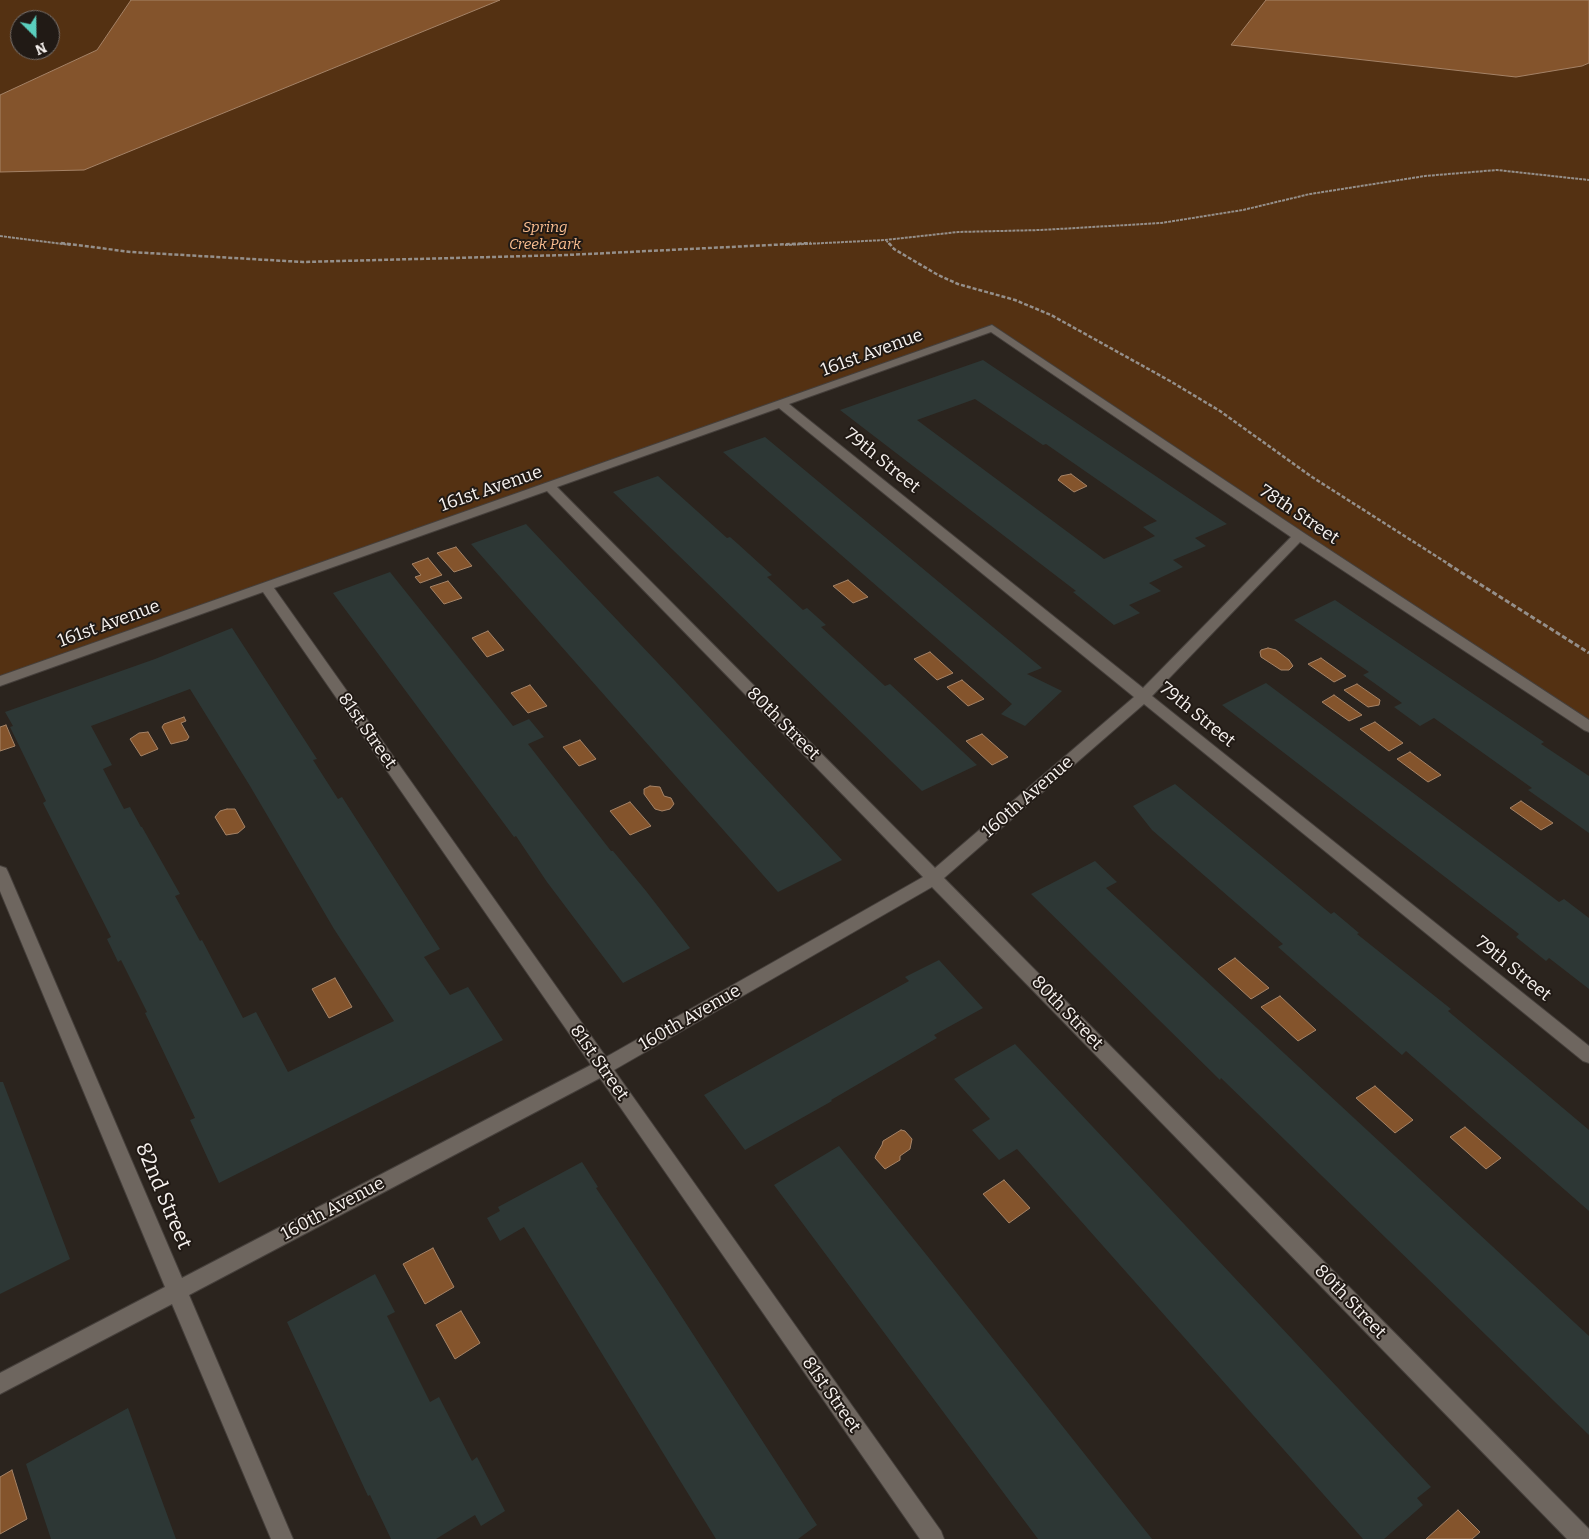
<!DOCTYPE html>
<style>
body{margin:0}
#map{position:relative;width:1589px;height:1539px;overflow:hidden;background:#2b241e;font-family:Bitter,serif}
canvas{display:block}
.north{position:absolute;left:10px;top:10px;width:50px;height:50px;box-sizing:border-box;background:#211a15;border:1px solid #77706c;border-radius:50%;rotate:157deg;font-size:14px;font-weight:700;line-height:20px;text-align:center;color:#f7f2ef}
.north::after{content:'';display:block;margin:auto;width:18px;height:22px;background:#5acebd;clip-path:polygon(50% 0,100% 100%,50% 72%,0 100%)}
</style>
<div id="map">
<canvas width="1589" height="1539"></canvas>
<div class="north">N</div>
</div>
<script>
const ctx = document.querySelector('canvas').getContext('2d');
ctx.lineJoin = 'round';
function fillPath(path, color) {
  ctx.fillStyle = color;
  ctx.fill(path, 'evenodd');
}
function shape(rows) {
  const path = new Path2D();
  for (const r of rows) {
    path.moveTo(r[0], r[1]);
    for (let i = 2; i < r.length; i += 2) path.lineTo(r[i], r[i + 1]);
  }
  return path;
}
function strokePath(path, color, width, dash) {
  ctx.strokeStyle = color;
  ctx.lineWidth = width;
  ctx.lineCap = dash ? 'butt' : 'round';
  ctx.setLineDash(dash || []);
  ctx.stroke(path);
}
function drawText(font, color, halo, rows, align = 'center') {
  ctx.font = font + ' Bitter,serif';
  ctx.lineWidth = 4;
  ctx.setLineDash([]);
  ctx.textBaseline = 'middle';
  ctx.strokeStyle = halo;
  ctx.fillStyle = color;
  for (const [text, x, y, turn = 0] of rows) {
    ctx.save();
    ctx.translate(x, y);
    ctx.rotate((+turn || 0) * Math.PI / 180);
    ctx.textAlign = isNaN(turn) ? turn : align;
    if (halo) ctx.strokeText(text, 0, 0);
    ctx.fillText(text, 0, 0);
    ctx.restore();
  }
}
fillPath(shape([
 [0,0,131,0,97,50,0,95],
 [20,20,50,20,50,50,20,50],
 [500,0,1268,0,1231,45,1516,77,1582,66,1589,63,1589,727,992,328,0,681,0,172,84,170]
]), '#543112');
const water = shape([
 [131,0,500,0,84,170,0,172,0,95,97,50,131,0],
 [1266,0,1589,0,1589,63,1582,66,1516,77,1231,45,1266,0],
 [1071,474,1087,486,1074,492,1058,480,1061,476,1071,474],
 [456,547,472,566,454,572,437,553,456,547],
 [428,558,442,575,420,583,415,577,421,575,412,564,428,558],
 [848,580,868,597,853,603,833,586,848,580],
 [448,581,462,598,444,604,430,587,448,581],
 [488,631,504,650,487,657,472,638,488,631],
 [1268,648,1276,650,1289,660,1293,666,1289,670,1281,670,1261,657,1260,652,1261,650,1268,648],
 [930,652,953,673,937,680,914,659,930,652],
 [1321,658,1346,676,1334,682,1308,664,1321,658],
 [962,680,984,699,968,706,947,687,962,680],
 [1357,684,1380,700,1379,705,1368,707,1344,690,1357,684],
 [530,685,547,706,528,713,511,693,530,685],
 [1334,695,1362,715,1349,721,1322,702,1334,695],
 [184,717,186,721,181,723,189,737,187,740,171,744,162,727,164,724,184,717],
 [1375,722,1403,743,1389,751,1360,729,1375,722],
 [6,725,15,746,0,751,0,727,6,725],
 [148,732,158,749,141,756,130,739,139,733,148,732],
 [982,734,1008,757,992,765,966,741,982,734],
 [580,740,596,759,579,766,563,747,580,740],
 [1410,752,1441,775,1428,782,1397,759,1410,752],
 [650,786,660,787,664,796,671,798,674,804,670,809,662,811,655,809,644,794,644,789,650,786],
 [1521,801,1553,823,1541,830,1510,808,1521,801],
 [630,802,651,826,630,835,610,811,630,802],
 [227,809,235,809,245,827,238,833,226,835,215,817,220,811,227,809],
 [1235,958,1269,988,1251,999,1218,969,1235,958],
 [335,978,352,1007,329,1018,312,989,335,978],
 [1280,996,1316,1030,1298,1041,1261,1007,1280,996],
 [1375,1086,1413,1120,1395,1133,1356,1098,1375,1086],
 [1465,1127,1501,1158,1486,1169,1450,1137,1465,1127],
 [901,1130,905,1131,912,1139,910,1149,900,1156,900,1160,885,1169,875,1158,876,1155,882,1145,883,1141,901,1130],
 [1004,1180,1030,1208,1009,1223,983,1194,1004,1180],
 [433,1248,454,1287,425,1304,403,1264,433,1248],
 [461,1311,480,1343,455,1359,436,1325,461,1311],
 [12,1470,27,1519,0,1534,0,1477,12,1470],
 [1458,1510,1480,1532,1472,1539,1426,1539,1458,1510]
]);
fillPath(water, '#84542c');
strokePath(water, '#a68366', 1);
fillPath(shape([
 [983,360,1227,524,1195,538,1206,546,1173,560,1183,567,1149,583,1161,591,1129,605,1140,613,1114,625,1073,592,1076,591,840,410],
 [975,399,1043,445,1046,444,1157,521,1143,527,1155,536,1104,559,917,420],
 [765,437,1042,668,1027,674,1062,691,1025,726,1001,714,1012,704,723,452],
 [658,476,727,538,730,537,738,544,772,575,767,577,803,610,807,608,826,625,821,627,885,686,890,684,977,765,922,791,613,492],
 [526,524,675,681,842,860,778,892,471,544],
 [390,572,513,726,529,719,544,737,528,744,611,851,613,851,646,891,690,948,623,983,547,882,516,836,514,837,497,814,333,593],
 [1335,600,1544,742,1541,744,1589,776,1589,833,1528,790,1532,788,1434,718,1420,726,1394,707,1402,703,1363,675,1369,672,1294,620],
 [232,628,317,759,313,760,338,799,342,797,440,949,424,957,450,995,468,987,503,1040,219,1183,190,1120,195,1118,145,1013,147,1012,121,960,118,962,107,939,111,937,43,803,46,801,10,727,13,726,5,712,155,659],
 [190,689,250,786,334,929,394,1021,288,1072,256,1012,243,1018,202,940,200,941,175,896,180,894,142,827,141,827,130,807,124,809,103,769,112,765,91,726],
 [1266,683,1559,902,1564,899,1589,918,1589,989,1549,958,1546,961,1516,937,1519,934,1222,705],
 [1175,784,1331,914,1334,912,1359,933,1357,934,1451,1009,1448,1011,1589,1130,1589,1211,1406,1051,1402,1055,1321,985,1278,947,1283,944,1152,830,1133,806],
 [1095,861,1117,882,1106,888,1589,1336,1589,1435,1221,1078,1220,1080,1031,894],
 [939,960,983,1008,934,1035,937,1038,831,1100,832,1101,745,1150,704,1095,909,981,905,977],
 [1015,1044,1431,1487,1417,1498,1423,1505,1384,1539,1363,1539,1017,1149,999,1160,972,1130,990,1119,954,1079],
 [0,1082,3,1082,70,1259,0,1294],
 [839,1146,937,1268,1152,1539,1038,1539,774,1185],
 [582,1162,598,1187,596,1188,663,1288,817,1525,798,1539,716,1539,524,1227,500,1241,487,1218,500,1211,498,1207],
 [375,1274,395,1312,387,1316,430,1402,439,1397,472,1461,477,1457,505,1511,481,1526,475,1515,436,1539,391,1539,370,1495,368,1496,287,1322],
 [128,1408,176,1539,51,1539,26,1464]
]), '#2d3735');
const minor = shape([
 [992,325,1304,533,1589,720,1589,732,1584,730,1300,542,1152,696,1589,1046,1589,1063,1583,1061,1144,704,944,878,1589,1529,1589,1539,1567,1539,932,887,614,1070,941,1531,944,1539,920,1539,600,1078,189,1295,293,1539,271,1539,172,1304,0,1394,0,1373,165,1287,0,891,0,866,6,868,8,872,182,1278,591,1065,263,592,0,686,0,676,992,325],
 [991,332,1291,537,1143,688,789,404,991,332],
 [779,408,1134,697,935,868,557,487,779,408],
 [547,491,923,877,606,1057,274,588,547,491]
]);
strokePath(minor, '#453f3b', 2);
strokePath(shape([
 [0,236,71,245],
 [886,240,890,245],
 [785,245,885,240,958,232,1041,230,1161,223,1243,210,1310,194,1425,176,1497,170,1589,180]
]), '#958f8a', 2, [3, 1]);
strokePath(shape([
 [61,243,131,252,303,262,567,255,811,243],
 [889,243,894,249,938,275,958,284,1015,300,1051,315,1170,381,1220,411,1312,477,1450,565]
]), '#958f8a', 2.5, [4, 2]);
strokePath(shape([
 [1448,564,1589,653]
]), '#958f8a', 3, [5, 2.5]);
fillPath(minor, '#6e665f');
drawText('italic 15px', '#fabe90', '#211a15', [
 ["Spring",545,228],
 ["Creek Park",545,245]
]);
drawText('18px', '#f7f2ef', '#211a15', [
 ["161st Avenue",872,353,-20],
 ["79th Street",882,461,39],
 ["161st Avenue",491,489,-19],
 ["78th Street",1299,515,34],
 ["161st Avenue",109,624,-20],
 ["79th Street",1197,715,39],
 ["80th Street",783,724,45],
 ["81st Street",367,731,55],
 ["160th Avenue",1028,797,-41],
 ["79th Street",1513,969,39],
 ["80th Street",1067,1013,46],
 ["160th Avenue",690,1018,-30],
 ["81st Street",599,1063,55],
 ["160th Avenue",333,1209,-28],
 ["80th Street",1350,1302,46],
 ["81st Street",831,1395,55]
]);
drawText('21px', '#f7f2ef', '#211a15', [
 ["82nd Street",163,1196,67]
]);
</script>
